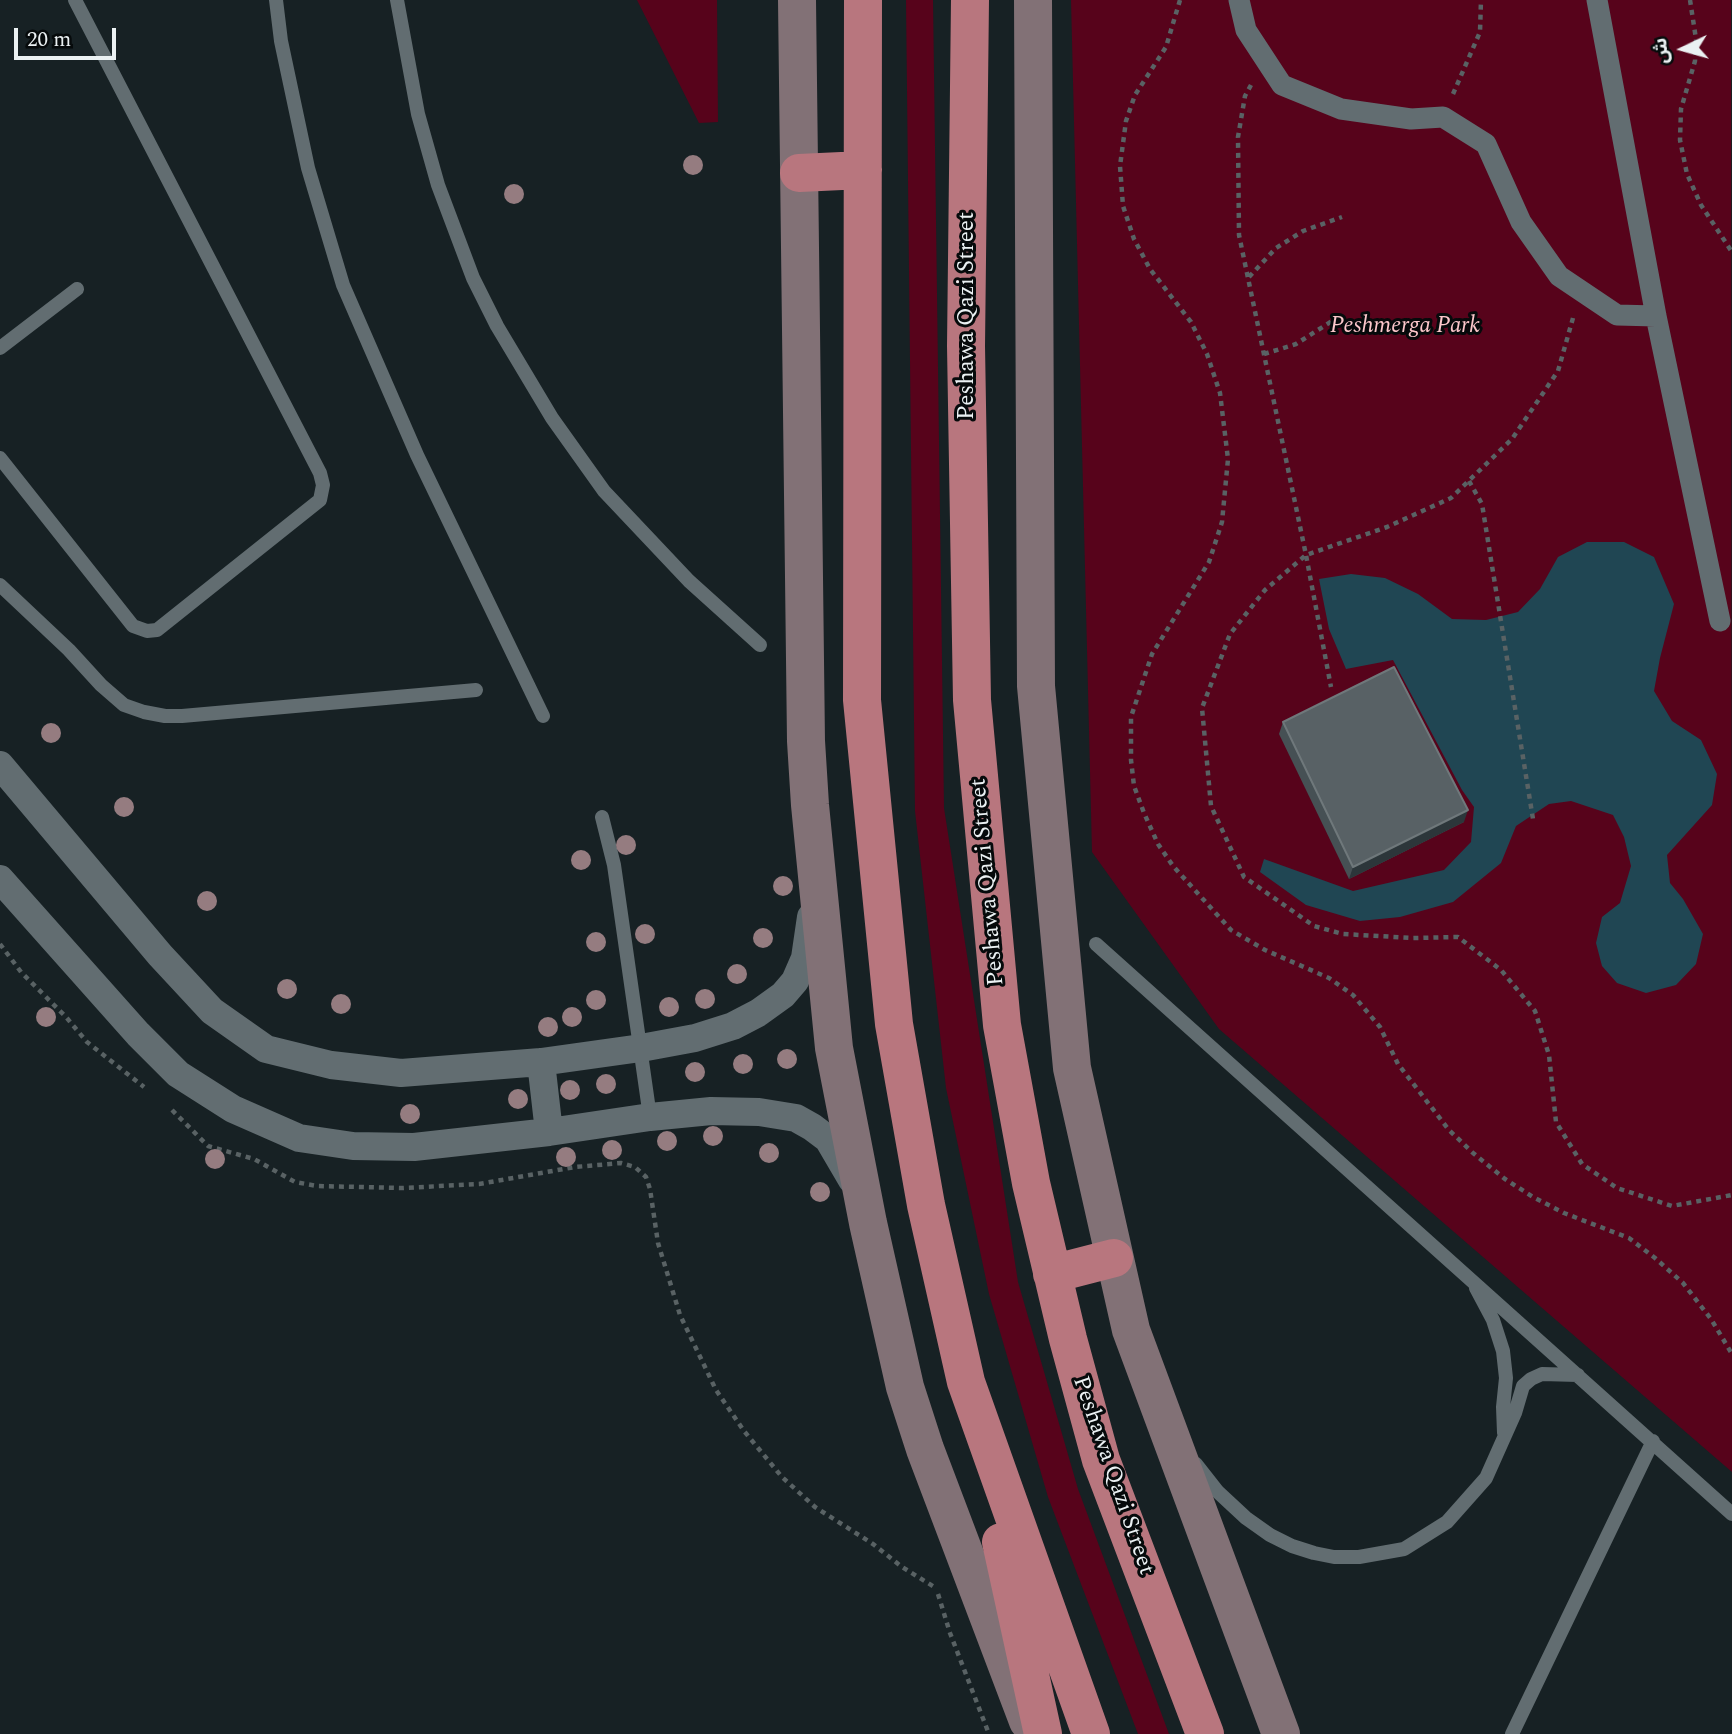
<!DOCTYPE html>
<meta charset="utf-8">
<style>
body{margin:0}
#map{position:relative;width:1732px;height:1734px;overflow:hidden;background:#172124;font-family:Spectral,"Noto Sans Arabic",serif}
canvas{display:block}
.north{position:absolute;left:1648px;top:14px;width:70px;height:70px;-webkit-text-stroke:5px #060a0b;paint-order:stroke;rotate:265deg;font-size:19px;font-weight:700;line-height:28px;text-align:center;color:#ebf1f3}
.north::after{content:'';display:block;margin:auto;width:24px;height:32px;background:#ebf1f3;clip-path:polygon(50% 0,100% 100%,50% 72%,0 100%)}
.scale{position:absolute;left:14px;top:28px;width:102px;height:32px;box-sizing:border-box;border:4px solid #ebf1f3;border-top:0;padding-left:9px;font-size:21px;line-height:24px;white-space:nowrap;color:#ebf1f3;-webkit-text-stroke:5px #060a0b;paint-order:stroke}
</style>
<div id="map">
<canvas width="1732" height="1734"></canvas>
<div class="north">ش</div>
<div class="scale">20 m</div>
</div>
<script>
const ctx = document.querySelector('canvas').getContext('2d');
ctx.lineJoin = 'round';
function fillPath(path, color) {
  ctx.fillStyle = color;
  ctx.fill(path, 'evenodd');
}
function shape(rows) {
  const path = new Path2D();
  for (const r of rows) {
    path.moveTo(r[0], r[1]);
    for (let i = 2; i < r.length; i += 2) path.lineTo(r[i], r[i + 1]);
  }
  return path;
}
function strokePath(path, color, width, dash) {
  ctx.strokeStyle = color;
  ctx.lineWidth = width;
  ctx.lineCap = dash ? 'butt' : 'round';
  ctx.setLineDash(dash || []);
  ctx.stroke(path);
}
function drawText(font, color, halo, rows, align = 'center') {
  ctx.font = font + ' Spectral,serif';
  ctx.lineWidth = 6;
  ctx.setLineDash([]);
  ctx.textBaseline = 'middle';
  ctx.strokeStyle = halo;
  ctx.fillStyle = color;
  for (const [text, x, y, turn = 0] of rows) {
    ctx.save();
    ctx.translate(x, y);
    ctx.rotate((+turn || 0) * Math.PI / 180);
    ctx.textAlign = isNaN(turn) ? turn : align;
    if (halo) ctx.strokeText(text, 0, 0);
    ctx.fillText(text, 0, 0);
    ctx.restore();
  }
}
fillPath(shape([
 [637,0,717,0,718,122,699,123],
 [906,0,933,0,944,808,1018,1282,1078,1489,1169,1734,1138,1734,1048,1497,989,1294,946,1088,915,811],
 [1071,0,1731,0,1732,1472,1219,1029,1092,852]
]), '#57031b');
fillPath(shape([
 [1587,542,1624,542,1654,557,1674,604,1660,658,1654,691,1672,721,1701,740,1717,774,1712,805,1667,855,1670,883,1683,899,1703,934,1696,964,1676,985,1646,993,1617,983,1602,966,1596,943,1602,917,1620,903,1631,866,1624,837,1613,815,1571,801,1549,804,1516,826,1501,863,1453,902,1400,917,1360,921,1306,905,1260,872,1264,859,1353,891,1444,870,1471,842,1474,807,1462,790,1393,660,1346,669,1329,629,1319,579,1351,574,1385,578,1418,594,1452,619,1486,620,1518,612,1540,589,1558,557]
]), '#204653');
strokePath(shape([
 [1180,0,1166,47,1135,95,1126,121,1120,166,1123,206,1134,239,1150,269,1191,322,1207,354,1220,393,1228,459,1222,522,1209,562,1152,654,1131,717,1131,760,1134,786,1144,813,1158,844,1173,866,1231,930,1265,950,1329,978,1353,995,1380,1027,1398,1064,1449,1130,1473,1153,1505,1179,1533,1197,1564,1213,1629,1238,1655,1258,1683,1283,1711,1319,1732,1354],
 [1690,0,1696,39,1695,61,1681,109,1680,140,1687,174,1701,205,1732,252],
 [1251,85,1245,96,1238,137,1239,235,1306,555,1331,687],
 [1453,94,1480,32,1481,0],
 [1249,277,1276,248,1303,231,1342,217],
 [1573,318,1558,371,1512,439,1451,498,1387,527,1306,555,1265,590,1230,634,1202,708,1211,806,1244,877,1314,926,1343,934,1413,938,1458,937,1501,970,1535,1011,1549,1055,1556,1122,1582,1164,1617,1188,1672,1206,1732,1195],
 [1264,354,1296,344,1332,321],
 [1469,481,1482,504,1533,819],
 [0,944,21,972,66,1017,87,1042,144,1087],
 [172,1110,208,1146,254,1159,295,1182,317,1186,403,1188,479,1184,575,1167,621,1163,635,1167,646,1177,650,1189,658,1243,680,1315,716,1390,744,1431,782,1477,815,1507,873,1544,902,1567,936,1588],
 [938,1594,950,1633,989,1734]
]), '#596264', 4.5, [5, 5]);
strokePath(shape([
 [276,0,281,41,308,168,343,285,417,455,543,716],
 [397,0,418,114,438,185,473,278,497,326,552,418,604,491,689,581,760,645],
 [0,348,77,289],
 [0,458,133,626,147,631,157,630,320,500,323,485,320,473,75,0],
 [0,585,69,650,101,685,124,705,144,712,165,716,182,716,476,690],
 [602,817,614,865,650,1117],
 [1096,944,1732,1514],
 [1476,1288,1493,1320,1503,1351,1506,1378,1503,1407,1504,1433],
 [1196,1464,1218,1492,1246,1518,1270,1535,1292,1546,1314,1553,1334,1557,1359,1557,1404,1549,1447,1522,1486,1478,1515,1413,1523,1386,1531,1379,1542,1374,1578,1375],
 [1512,1734,1653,1441]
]), '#626d71', 14);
strokePath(shape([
 [1239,0,1246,30,1282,85,1341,109,1411,119,1443,117,1486,144,1521,222,1559,276,1617,315,1656,316],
 [1597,0,1656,316,1720,621]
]), '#626d71', 21);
strokePath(shape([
 [0,765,160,955,212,1011,266,1049,331,1065,401,1073,541,1062,641,1048,695,1038,733,1026,758,1013,783,995,795,981,805,958,811,917],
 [0,879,138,1034,178,1074,233,1109,299,1138,353,1146,414,1147,549,1132,650,1117,711,1111,759,1112,796,1118,812,1127,828,1139,852,1180],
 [541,1062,549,1132]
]), '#626d71', 28);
strokePath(shape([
 [797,0,806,741,810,805,834,1048,868,1223,905,1387,925,1449,1028,1721],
 [1033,0,1036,686,1072,1068,1131,1330,1281,1734]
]), '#827176', 38);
strokePath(shape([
 [863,0,862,700,894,1024,926,1205,966,1382,1091,1734],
 [970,0,966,346,972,700,1002,1025,1031,1183,1068,1339,1101,1460,1205,1734],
 [799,173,863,170],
 [1052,1274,1114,1258],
 [1001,1542,1043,1734]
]), '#b8767e', 38);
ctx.fillStyle = '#957c80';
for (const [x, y] of [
 [693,165],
 [514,194],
 [51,733],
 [124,807],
 [626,845],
 [581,860],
 [783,886],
 [207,901],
 [645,934],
 [763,938],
 [596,942],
 [737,974],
 [287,989],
 [705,999],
 [596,1000],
 [341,1004],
 [669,1007],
 [46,1017],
 [572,1017],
 [548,1027],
 [787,1059],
 [743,1064],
 [695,1072],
 [606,1084],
 [570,1090],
 [518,1099],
 [410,1114],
 [713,1136],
 [667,1141],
 [612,1150],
 [769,1153],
 [566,1157],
 [215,1159],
 [820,1192]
]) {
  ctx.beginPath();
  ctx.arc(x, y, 10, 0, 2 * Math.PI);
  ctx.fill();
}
fillPath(shape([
 [1283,722,1464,822,1349,879,1279,734]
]), '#465054');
fillPath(shape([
 [1468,810,1464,822,1349,879,1353,867]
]), '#2c363a');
const building = shape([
 [1394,667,1468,810,1353,867,1283,722,1394,667]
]);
fillPath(building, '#586165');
strokePath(building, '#6f787b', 2);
drawText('23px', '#ebf1f3', '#060a0b', [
 ["Peshawa Qazi Street",968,316,-90],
 ["Peshawa Qazi Street",989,882,-95],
 ["Peshawa Qazi Street",1112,1476,71]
]);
drawText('italic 23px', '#fcc7cb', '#060a0b', [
 ["Peshmerga Park",1405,327]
]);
</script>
